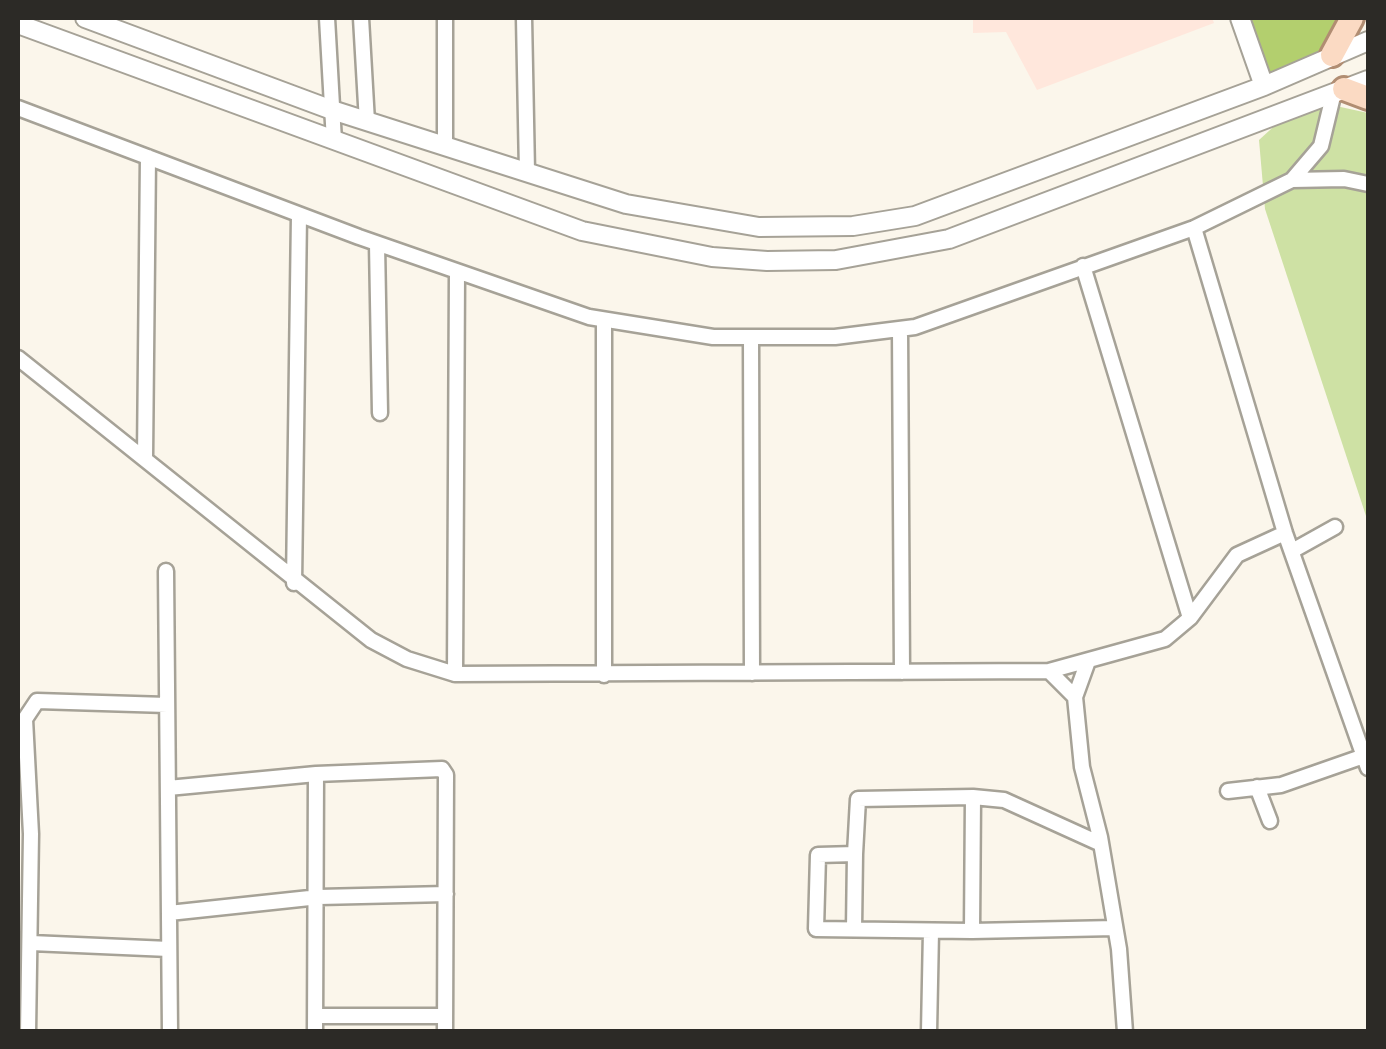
<!DOCTYPE html>
<style>
body{margin:0}
#map{position:relative;width:1386px;height:1049px;overflow:hidden;background:#fbf6eb;font-family:Commissioner,sans-serif}
canvas{display:block}
.frame{position:absolute;inset:0;border:20px solid #2c2a26;pointer-events:none}
</style>
<div id="map">
<canvas width="1386" height="1049"></canvas>
<div class="frame"></div>
</div>
<script>
const ctx = document.querySelector('canvas').getContext('2d');
ctx.lineJoin = 'round';
function fillPath(path, color) {
  ctx.fillStyle = color;
  ctx.fill(path, 'evenodd');
}
function shape(rows) {
  const path = new Path2D();
  for (const r of rows) {
    path.moveTo(r[0], r[1]);
    for (let i = 2; i < r.length; i += 2) path.lineTo(r[i], r[i + 1]);
  }
  return path;
}
function strokePath(path, color, width, dash) {
  ctx.strokeStyle = color;
  ctx.lineWidth = width;
  ctx.lineCap = dash ? 'butt' : 'round';
  ctx.setLineDash(dash || []);
  ctx.stroke(path);
}
fillPath(shape([
 [973,18,1212,18,1214,23,1037,90,1006,32,973,33]
]), '#ffe7dc');
fillPath(shape([
 [1304,99,1368,113,1368,522,1265,209,1259,140]
]), '#cee1a4');
fillPath(shape([
 [1241,18,1352,18,1337,47,1264,86]
]), '#b3cf6e');
const minor = shape([
 [327,18,334,141],
 [361,18,367,122],
 [524,18,527,172],
 [18,108,359,237,589,317,713,337,835,337,915,327,1194,228,1292,180,1321,146,1334,92],
 [445,146,445,18],
 [1292,180,1344,179,1368,184],
 [1194,228,1285,533,1368,768],
 [377,244,380,413],
 [1083,266,1190,618],
 [604,320,604,675],
 [900,329,902,672],
 [751,337,752,673],
 [18,358,371,640,407,659,455,674,1049,671,1165,639,1190,618,1237,555,1285,533],
 [145,457,148,157],
 [1292,551,1335,527],
 [166,571,170,1032],
 [294,583,299,215],
 [1049,671,1075,697,1082,767,1100,837,1119,949,1125,1032],
 [455,674,457,273],
 [1075,697,1088,661],
 [1257,787,1270,821],
 [168,788,316,774,442,769,446,775,445,1032],
 [1228,791,1281,785,1364,756],
 [973,797,858,799,855,854,818,855,816,929,972,931,973,797,1004,800,1101,844],
 [169,913,319,897,446,894],
 [854,929,855,854],
 [972,931,1115,928],
 [31,943,169,949],
 [315,1016,445,1016],
 [28,1032,31,834,25,719,37,701,167,705],
 [315,1032,316,774],
 [929,1032,931,931]
]);
const tertiary = shape([
 [85,18,332,110,626,204,759,227,853,226,915,216,1264,86,1368,41],
 [1240,18,1264,86],
 [18,24,582,231,712,257,767,261,836,260,949,239,1368,80]
]);
const primary = shape([
 [1332,55,1352,18],
 [1344,89,1368,98]
]);
strokePath(minor, '#a6a297', 19);
strokePath(tertiary, '#a6a297', 22);
strokePath(primary, '#b18d72', 28);
strokePath(minor, '#fff', 14);
strokePath(tertiary, '#fff', 18);
strokePath(primary, '#fbdac3', 22);
</script>
